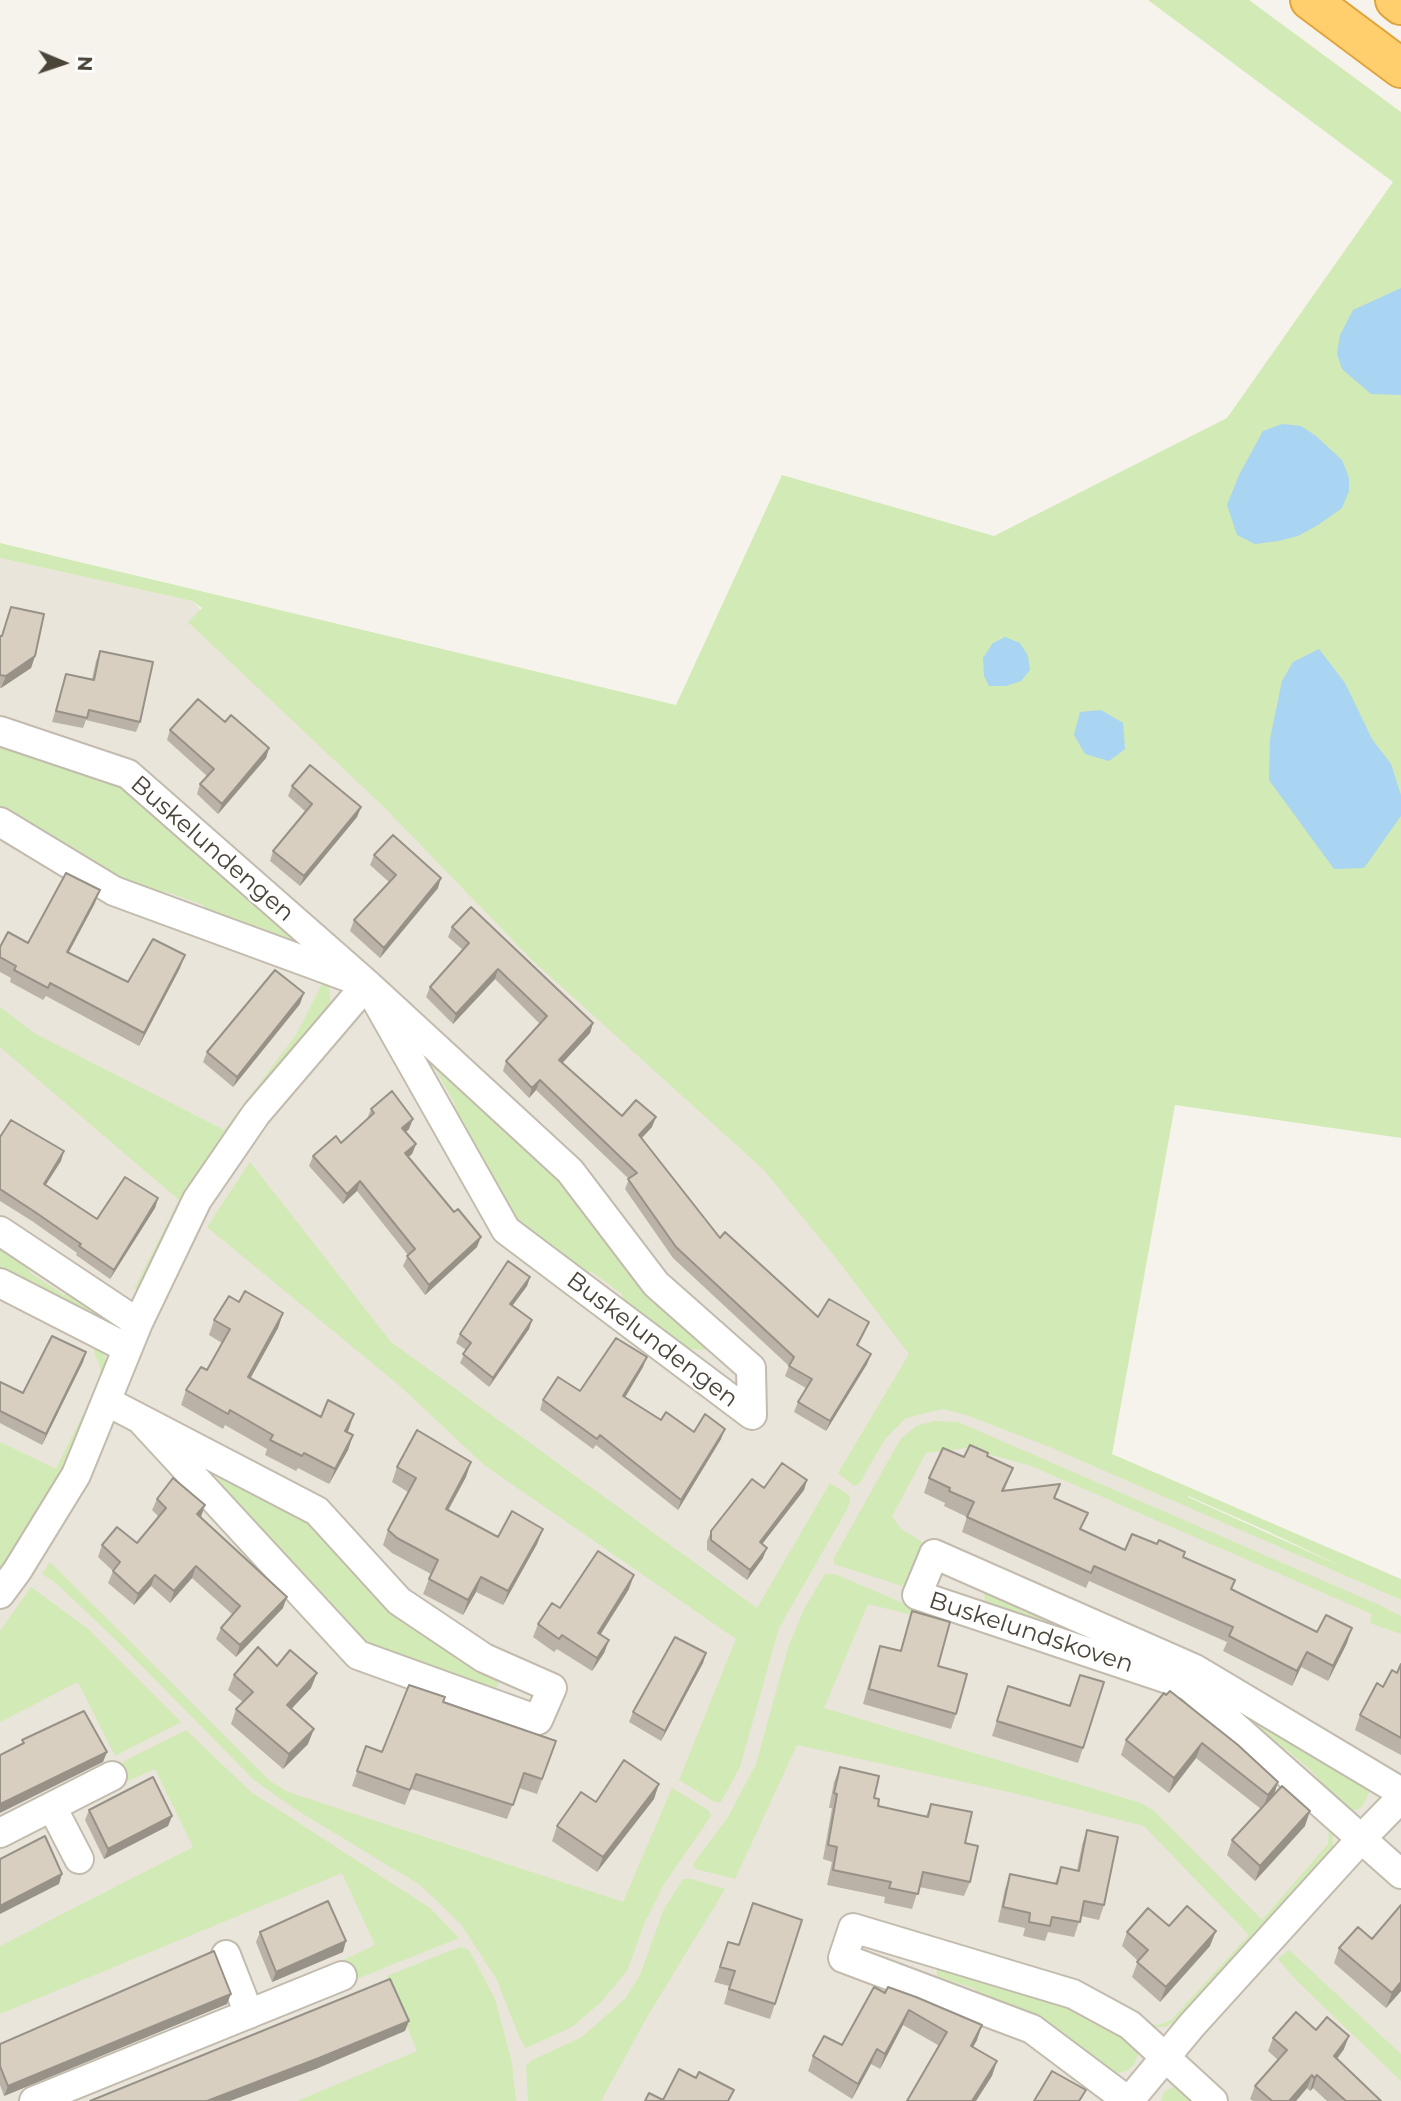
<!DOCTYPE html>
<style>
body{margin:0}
#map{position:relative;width:1401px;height:2101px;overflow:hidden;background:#f6f3ec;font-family:Montserrat,sans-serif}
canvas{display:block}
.north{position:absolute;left:28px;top:28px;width:70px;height:70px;-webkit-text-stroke:5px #fff;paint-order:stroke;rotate:92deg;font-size:19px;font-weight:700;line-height:28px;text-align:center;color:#4b4439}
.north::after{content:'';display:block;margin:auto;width:24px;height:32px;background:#4b4439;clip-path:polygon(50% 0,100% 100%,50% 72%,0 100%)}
</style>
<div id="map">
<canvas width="1401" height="2101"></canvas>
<div class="north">N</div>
</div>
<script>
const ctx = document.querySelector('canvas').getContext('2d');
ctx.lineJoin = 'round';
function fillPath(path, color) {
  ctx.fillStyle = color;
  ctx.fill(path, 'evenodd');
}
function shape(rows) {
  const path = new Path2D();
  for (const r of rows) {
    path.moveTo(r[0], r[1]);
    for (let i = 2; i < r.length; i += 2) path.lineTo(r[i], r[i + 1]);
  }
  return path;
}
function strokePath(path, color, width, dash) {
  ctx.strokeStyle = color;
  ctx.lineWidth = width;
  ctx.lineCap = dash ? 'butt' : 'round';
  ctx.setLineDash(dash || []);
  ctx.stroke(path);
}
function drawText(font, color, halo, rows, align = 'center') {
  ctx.font = font + ' Montserrat,sans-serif';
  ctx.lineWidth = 5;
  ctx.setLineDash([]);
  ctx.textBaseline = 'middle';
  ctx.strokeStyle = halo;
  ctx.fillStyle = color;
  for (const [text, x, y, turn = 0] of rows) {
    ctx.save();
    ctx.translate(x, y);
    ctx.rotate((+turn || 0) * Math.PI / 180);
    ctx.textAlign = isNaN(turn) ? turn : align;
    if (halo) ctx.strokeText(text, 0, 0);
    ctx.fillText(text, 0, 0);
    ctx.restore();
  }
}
fillPath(shape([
 [0,558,192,601,770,1167,964,1409,1401,1600,1401,2101,0,2101]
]), '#eae5da');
fillPath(shape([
 [1148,0,1249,0,1401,112,1401,1138,1175,1105,1112,1454,1401,1579,1401,1600,1045,1445,963,1414,942,1409,906,1418,885,1439,859,1484,854,1486,838,1473,909,1354,836,1258,763,1169,532,960,383,806,188,622,202,608,192,601,0,558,0,543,676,705,782,475,994,536,1227,418,1393,182],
 [1188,1496,1267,1531,1347,1569,1188,1497],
 [0,737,116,775,298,934,294,942,281,943,210,916,203,905,167,892,155,896,117,881,0,813],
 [323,982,329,987,331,1006,140,1288,134,1289,179,1200,0,1047,0,1007,34,1033,224,1130,296,1035],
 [423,1054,522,1135,524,1148,557,1176,711,1343,704,1350,691,1349,673,1342,623,1308,622,1294,592,1272,578,1272,515,1221,454,1116,455,1104,436,1070,427,1066],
 [250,1162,391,1342,757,1608,830,1483,849,1495,850,1502,845,1513,779,1628,740,1767,721,1802,715,1802,679,1780,736,1639,484,1465,400,1386,207,1227],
 [0,1240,27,1259,29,1272,64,1295,77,1292,103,1315,103,1323,15,1275,4,1279,0,1277],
 [97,1344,104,1353,109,1375,67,1470,0,1578,0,1442,56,1469,100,1379,100,1366,94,1352],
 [934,1421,958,1422,1377,1604,1401,1616,1401,1634,1370,1623,1372,1614,1031,1466,967,1448,926,1453,892,1516,900,1528,924,1543,910,1581,902,1586,834,1564,834,1558,900,1440,916,1426],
 [198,1457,297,1506,500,1675,497,1687,487,1689,423,1663,407,1667,365,1649,240,1516,239,1505,213,1473,201,1472],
 [50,1562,270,1781,288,1792,623,1902,672,1788,708,1810,711,1816,664,1884,645,1922,627,1971,600,2003,572,2027,526,2048,520,2039,497,1980,461,1924,420,1885,295,1809,254,1780,122,1646,56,1583,42,1574],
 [825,1574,835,1574,912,1607,916,1616,868,1604,824,1708,1141,1803,1154,1811,1262,1920,1328,1844,1329,1827,1333,1837,1333,1848,1324,1860,1177,2022,1165,2027,1150,2027,1144,2022,1158,2025,1171,2020,1249,1935,1144,1826,1009,1792,797,1745,735,1879,696,1869,693,1864,728,1817,756,1764,789,1645,804,1609],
 [31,1587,88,1629,181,1722,115,1756,78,1682,0,1722,0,1631],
 [990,1590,1051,1609,1057,1624,1148,1662,995,1610,985,1601,984,1595],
 [1218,1694,1354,1772,1370,1791,1362,1807,1347,1814,1318,1787,1317,1776,1286,1749,1275,1750],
 [186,1730,251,1792,430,1908,459,1938,354,1980,343,1960,375,1945,342,1873,0,2014,0,1946,193,1847,155,1769,126,1782,121,1764,130,1758],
 [683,1879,692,1879,725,1889,647,2017,601,2101,528,2101,526,2066,532,2060,582,2037,625,1999,640,1975,664,1909],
 [460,1947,469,1950,495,1999,512,2063,516,2101,297,2101,417,2051,387,1976],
 [1289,1950,1401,2054,1401,2081,1297,1981,1278,1959],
 [935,1959,1070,2000,1078,2015,1112,2033,1121,2033,1135,2043,1138,2054,1134,2065,1127,2071,1111,2074,981,2000,975,1989,937,1976],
 [1176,2085,1193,2101,1161,2101,1164,2092]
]), '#d2eab5');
fillPath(shape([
 [1401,288,1401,395,1371,394,1342,369,1337,354,1340,335,1353,310],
 [1282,424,1301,426,1316,436,1342,460,1349,478,1349,491,1342,508,1318,525,1298,536,1278,541,1255,544,1237,535,1227,505,1239,475,1263,431],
 [1005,637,1020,643,1028,656,1030,670,1021,681,1006,686,989,686,984,676,983,658,993,643],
 [1319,649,1345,683,1372,739,1391,764,1401,795,1401,816,1364,868,1334,869,1269,780,1270,739,1282,681,1293,662],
 [1101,710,1123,723,1125,749,1109,761,1085,754,1074,735,1080,712]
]), '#a9d4f2');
const minor = shape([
 [0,731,128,774,367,984,114,891,0,822],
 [367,984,570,1171,656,1284,751,1368,752,1415,506,1230,367,984],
 [0,1231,138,1323],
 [0,1283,127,1348],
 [108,1402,317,1511,399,1601,484,1658,552,1688,538,1720,358,1655,142,1421],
 [0,1594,17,1571,76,1475,138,1323,197,1200,256,1114,367,984],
 [1401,1792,1195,1669,934,1554,917,1595,1189,1686,1401,1874],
 [52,1807,79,1859],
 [0,1833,112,1776],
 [226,1955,249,2014],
 [34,2101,342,1976],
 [1128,2101,1032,2029,843,1958,853,1928,1073,1994,1130,2025,1213,2101],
 [1129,2101,1192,2025,1361,1839,1401,1798]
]);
const motorway = shape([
 [1310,0,1401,68],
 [1395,0,1401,5]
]);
strokePath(minor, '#c2bbae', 32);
strokePath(motorway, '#e0a43c', 42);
strokePath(minor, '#fff', 28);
strokePath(motorway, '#ffcf6e', 38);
fillPath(shape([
 [11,607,35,656,31,668,1,688,0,688,0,636,1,636],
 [100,651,140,722,136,732,86,720,83,728,52,722,66,674,92,679,96,661],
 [225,722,269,748,266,758,218,814,197,794,200,784,207,776,167,740,170,730],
 [292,786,361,807,357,817,300,886,270,861,273,851,306,812,288,796],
 [374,855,438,888,380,958,350,931,354,920,389,882,370,865],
 [95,903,68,953,128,982,180,968,139,1046,46,996,43,1000,10,982,11,978,0,972,0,947,28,943],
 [452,927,593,1023,590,1033,562,1062,622,1116,652,1127,642,1138,720,1238,818,1317,865,1332,858,1346,871,1354,867,1364,826,1431,794,1412,798,1402,806,1388,785,1376,789,1366,673,1258,625,1189,629,1179,536,1090,529,1098,503,1071,506,1061,540,1024,495,979,453,1024,426,997,430,987,463,950,448,937],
 [300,1004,233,1087,203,1062,207,1052],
 [371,1109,409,1129,405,1133,416,1144,412,1154,408,1157,477,1247,425,1295,403,1266,408,1255,357,1191,343,1204,309,1166,313,1156,341,1143,367,1119],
 [0,1137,61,1161,45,1185,97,1219,158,1198,155,1208,110,1279,76,1255,77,1253,32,1221,0,1201],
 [530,1277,527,1286,512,1306,532,1320,529,1329,489,1387,460,1363,466,1350,456,1343,460,1334],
 [239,1302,283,1313,278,1328,250,1378,321,1417,354,1414,347,1432,353,1435,348,1450,329,1484,298,1468,296,1471,265,1455,267,1449,225,1425,223,1429,181,1405,186,1390,207,1370,222,1343,209,1335,214,1320],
 [86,1352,83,1362,42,1445,0,1423,0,1382,23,1393],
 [643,1367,625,1397,661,1420,694,1432,721,1439,678,1510,596,1445,593,1449,540,1410,543,1400,580,1391],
 [987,1456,1013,1468,1004,1491,1060,1484,1055,1498,1082,1530,1125,1550,1183,1557,1231,1589,1317,1632,1347,1643,1328,1681,1301,1667,1292,1686,1223,1651,1227,1642,1089,1581,1086,1588,962,1532,967,1517,944,1506,945,1503,924,1493,929,1478,964,1457],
 [397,1467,466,1477,448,1511,498,1537,543,1529,537,1544,503,1605,476,1592,463,1615,423,1594,431,1574,392,1553,383,1545,388,1530,408,1492,392,1482],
 [807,1480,804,1490,762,1544,763,1558,747,1580,707,1550,707,1541,711,1531,764,1488],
 [157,1499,201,1517,200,1518,283,1608,236,1657,216,1639,221,1628,232,1614,192,1578,170,1603,151,1586,134,1605,108,1583,113,1571,98,1557,102,1545,137,1543,159,1517,152,1510],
 [629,1589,601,1634,609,1640,604,1653,592,1671,557,1649,554,1652,533,1637,538,1624,560,1608],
 [912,1611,938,1666,956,1714,951,1729,863,1704,875,1660,880,1646,900,1651],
 [706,1653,703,1663,661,1741,629,1722,633,1712],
 [1401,1664,1401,1755,1355,1730,1360,1715,1397,1673],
 [277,1666,311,1688,291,1709,308,1744,283,1769,231,1724,236,1709,243,1702,228,1690,234,1675],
 [1080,1675,1083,1748,1078,1763,992,1736,1008,1686,1069,1705],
 [1164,1693,1278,1782,1274,1795,1305,1826,1255,1881,1227,1855,1232,1840,1261,1809,1196,1758,1169,1793,1121,1755,1126,1740],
 [443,1702,556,1741,537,1794,519,1788,507,1819,411,1789,405,1805,352,1786,366,1746,382,1752],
 [840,1767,874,1798,878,1806,926,1816,931,1804,965,1843,970,1882,964,1896,919,1887,912,1909,884,1903,885,1897,827,1885,832,1862,823,1859,832,1808,829,1808,834,1782],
 [654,1799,597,1872,552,1841,557,1826,596,1802],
 [89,1810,172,1816,168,1826,104,1859,85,1820],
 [1087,1830,1104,1905,1099,1920,1081,1916,1074,1937,1048,1932,1045,1941,1023,1936,1025,1928,998,1922,1005,1889,1010,1874,1055,1883,1061,1867,1077,1870,1082,1845],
 [753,1903,775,2004,770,2019,724,2004,729,1986,714,1982,728,1942,738,1945],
 [1169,1926,1210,1946,1160,2002,1132,1977,1138,1961,1122,1946,1127,1932],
 [260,1932,343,1952,272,1982,256,1942],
 [1372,1939,1401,1991,1386,2008,1334,1963,1339,1948],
 [874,1987,977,2040,973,2047,992,2076,903,2025,880,2069,871,2064,852,2099,808,2071,813,2056,842,2045],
 [227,2004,4,2096,0,2085,0,2044],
 [1316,2030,1344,2049,1337,2059,1381,2101,1327,2101,1313,2088,1310,2091,1307,2088,1296,2101,1253,2101,1250,2099,1255,2086,1278,2060,1268,2051,1273,2038]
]), '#bab2a6');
fillPath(shape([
 [35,656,31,668,1,688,6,676],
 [269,748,266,758,218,814,222,804],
 [361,807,357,817,300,886,304,876],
 [441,878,438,888,380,958,384,948],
 [100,890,95,903,62,965,67,952],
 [185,955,180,968,139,1046,144,1033],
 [498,969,495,979,453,1024,456,1014],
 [304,993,300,1004,233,1087,237,1077],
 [593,1023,590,1033,556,1070,559,1060],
 [540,1080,536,1090,529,1098,532,1088],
 [656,1117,652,1127,635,1145,639,1135],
 [413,1119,409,1129,398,1139,402,1128],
 [416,1144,412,1154,401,1164,405,1153],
 [64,1151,61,1161,40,1194,44,1184],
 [360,1181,357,1191,343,1204,347,1194],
 [158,1198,155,1208,110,1279,114,1270],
 [481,1237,477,1247,425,1295,429,1285],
 [530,1277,527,1286,507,1313,510,1304],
 [283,1313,278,1328,243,1392,248,1377],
 [532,1320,529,1329,489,1387,493,1378],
 [86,1352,83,1362,42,1445,46,1434],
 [871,1354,867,1364,826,1431,830,1421],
 [647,1357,643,1367,620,1406,623,1396],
 [354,1414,349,1429,340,1446,345,1431],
 [725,1429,721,1439,678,1510,681,1500],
 [353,1435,348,1450,329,1484,335,1469],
 [471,1462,466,1477,440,1524,446,1509],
 [807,1480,804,1490,756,1552,760,1542],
 [205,1505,201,1517,192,1526,197,1514],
 [543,1529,537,1544,503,1605,508,1591],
 [767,1548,763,1558,747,1580,750,1570],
 [196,1566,192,1578,170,1603,174,1591],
 [155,1575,151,1586,134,1605,138,1594],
 [634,1575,629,1589,593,1646,598,1633],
 [481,1577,476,1592,463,1615,468,1600],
 [287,1597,283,1608,236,1657,240,1645],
 [1352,1628,1347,1643,1328,1681,1333,1666],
 [609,1640,604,1653,592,1671,597,1658],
 [1307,1652,1301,1667,1292,1686,1297,1671],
 [706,1653,703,1663,661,1741,665,1731],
 [317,1673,311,1688,281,1720,287,1705],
 [314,1729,308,1744,283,1769,289,1754],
 [1202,1743,1196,1758,1169,1793,1174,1778],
 [107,1752,103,1762,0,1813,0,1804],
 [1278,1782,1273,1797,1262,1810,1268,1795],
 [659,1784,654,1799,597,1872,603,1857],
 [1310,1811,1305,1826,1255,1881,1260,1866],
 [172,1816,168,1826,104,1859,108,1849],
 [62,1874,59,1884,0,1914,0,1906],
 [1216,1931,1210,1946,1160,2002,1166,1987],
 [346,1941,343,1952,272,1982,276,1972],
 [1401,1982,1401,1991,1386,2008,1392,1993],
 [231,1994,227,2004,4,2096,8,2086],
 [909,2010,903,2025,880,2069,885,2054],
 [409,2021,405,2031,316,2069,230,2101,207,2101],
 [982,2025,977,2040,965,2061,971,2046],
 [1349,2036,1344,2049,1329,2069,1334,2056],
 [877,2049,871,2064,852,2099,858,2084],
 [997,2061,992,2076,976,2101,972,2101],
 [1312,2075,1307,2088,1296,2101,1289,2101],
 [1317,2075,1313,2088,1310,2091,1314,2078]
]), '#979187');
const building = shape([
 [11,607,44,614,35,656,6,676,0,675,0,636,2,636,11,607],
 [100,651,153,662,140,722,89,710,87,718,56,711,66,674,94,680,100,651],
 [198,699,225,722,231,715,269,748,222,804,200,784,214,769,170,730,198,699],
 [310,765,361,807,304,876,273,851,312,804,292,786,310,765],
 [393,835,441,878,384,948,354,920,396,875,374,855,393,835],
 [66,873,100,890,67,952,128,982,153,939,185,955,144,1033,50,983,48,988,14,970,16,966,0,957,0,947,8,932,28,943,66,873],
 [471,907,593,1023,559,1060,622,1116,636,1100,656,1117,639,1135,720,1238,725,1232,818,1317,829,1299,869,1322,857,1345,871,1354,830,1421,798,1402,812,1379,789,1366,794,1357,676,1247,628,1179,637,1173,540,1080,532,1088,506,1061,547,1016,498,969,456,1014,430,987,469,943,452,927,471,907],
 [275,970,304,993,237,1077,207,1052,275,970],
 [392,1091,413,1119,402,1128,416,1144,405,1153,454,1212,458,1209,481,1237,429,1285,407,1256,415,1249,360,1181,347,1194,313,1156,336,1136,341,1143,374,1113,371,1109,392,1091],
 [11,1120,64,1151,44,1184,97,1219,125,1177,158,1198,114,1270,79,1246,81,1244,35,1212,0,1189,0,1137,11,1120],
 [508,1261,530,1277,510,1304,532,1320,493,1378,463,1354,471,1343,460,1334,508,1261],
 [245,1291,283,1313,248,1377,321,1417,328,1400,354,1414,345,1431,353,1435,335,1469,304,1453,302,1456,270,1440,273,1435,230,1410,228,1414,186,1390,201,1367,207,1370,230,1329,214,1320,229,1296,239,1302,245,1291],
 [52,1336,86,1352,46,1434,0,1411,0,1382,23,1393,52,1336],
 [616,1338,647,1357,623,1396,661,1420,666,1412,694,1432,705,1414,725,1429,681,1500,600,1435,597,1439,543,1400,558,1377,580,1391,616,1338],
 [417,1430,471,1462,446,1509,498,1537,512,1511,543,1529,508,1591,481,1577,468,1600,429,1579,438,1560,397,1538,388,1530,416,1478,397,1467,417,1430],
 [970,1445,988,1453,987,1456,1013,1468,1002,1491,1060,1484,1054,1498,1088,1513,1080,1529,1125,1550,1132,1534,1157,1544,1159,1540,1185,1552,1183,1557,1235,1580,1231,1589,1317,1632,1326,1615,1352,1628,1333,1666,1307,1652,1297,1671,1229,1636,1233,1627,1094,1566,1091,1573,967,1517,974,1502,949,1491,950,1488,929,1478,943,1448,964,1457,970,1445],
 [782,1463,807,1480,760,1542,767,1548,750,1570,711,1540,711,1531,752,1479,764,1488,782,1463],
 [173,1478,205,1505,197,1514,287,1597,240,1645,221,1628,240,1606,196,1566,174,1591,155,1575,138,1594,113,1571,120,1562,102,1545,117,1527,137,1543,166,1508,157,1499,173,1478],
 [598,1551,634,1575,598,1633,609,1640,597,1658,562,1635,559,1639,538,1624,552,1603,560,1608,598,1551],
 [912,1611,950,1622,938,1666,967,1674,956,1714,869,1689,880,1646,901,1651,912,1611],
 [675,1637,706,1653,665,1731,633,1712,675,1637],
 [258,1647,277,1666,290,1650,317,1673,287,1705,314,1729,289,1754,236,1709,253,1692,234,1675,258,1647],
 [1401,1664,1401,1738,1360,1715,1377,1683,1383,1687,1392,1670,1397,1673,1401,1664],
 [1080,1675,1104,1682,1083,1748,997,1721,1008,1686,1070,1706,1080,1675],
 [409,1685,445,1697,443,1702,556,1741,542,1779,524,1773,513,1805,416,1774,410,1790,357,1771,366,1746,382,1752,409,1685],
 [1170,1691,1238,1745,1278,1782,1268,1795,1202,1743,1174,1778,1126,1740,1164,1693,1166,1695,1170,1691],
 [84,1711,107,1752,0,1804,0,1755,24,1743,22,1740,84,1711],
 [624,1760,659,1784,603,1857,557,1826,581,1792,596,1802,624,1760],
 [840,1767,879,1776,874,1798,879,1799,878,1806,928,1817,931,1804,972,1812,965,1843,978,1846,970,1882,923,1872,918,1894,889,1888,891,1882,833,1870,837,1847,828,1845,837,1794,834,1793,840,1767],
 [153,1777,172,1816,108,1849,89,1810,153,1777],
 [1282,1786,1310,1811,1260,1866,1232,1840,1282,1786],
 [1087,1830,1118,1837,1104,1905,1084,1901,1080,1922,1052,1917,1050,1926,1029,1922,1030,1913,1003,1907,1010,1874,1057,1884,1061,1867,1079,1871,1087,1830],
 [45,1836,62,1874,0,1906,0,1859,45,1836],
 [328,1901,346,1941,276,1972,260,1932,328,1901],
 [753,1903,802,1920,775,2004,729,1989,735,1971,720,1967,728,1942,739,1945,753,1903],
 [1401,1905,1401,1982,1392,1993,1339,1948,1358,1927,1372,1939,1401,1905],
 [1187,1906,1216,1931,1166,1987,1137,1962,1148,1950,1127,1932,1148,1908,1169,1926,1187,1906],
 [214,1951,231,1994,8,2086,0,2066,0,2044,214,1951],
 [390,1979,409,2021,319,2058,207,2101,90,2101,390,1979],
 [874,1987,885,1993,888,1987,916,1997,982,2025,971,2046,997,2061,972,2101,907,2101,947,2032,909,2010,885,2054,877,2049,858,2084,813,2056,824,2036,842,2045,874,1987],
 [1296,2012,1316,2030,1327,2017,1349,2036,1334,2056,1381,2101,1346,2101,1317,2075,1314,2078,1312,2075,1289,2101,1272,2101,1255,2086,1287,2050,1273,2038,1296,2012],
 [679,2069,696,2078,699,2072,734,2090,728,2101,645,2101,649,2093,663,2100,679,2069],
 [1052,2071,1086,2090,1079,2101,1034,2101,1052,2071]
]);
fillPath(building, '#d8cfc1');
strokePath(building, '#979187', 2);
drawText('24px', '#4b4439', '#fff', [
 ["Buskelundengen",212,849,41],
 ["Buskelundengen",652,1340,37],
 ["Buskelundskoven",1031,1633,18]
]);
</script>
